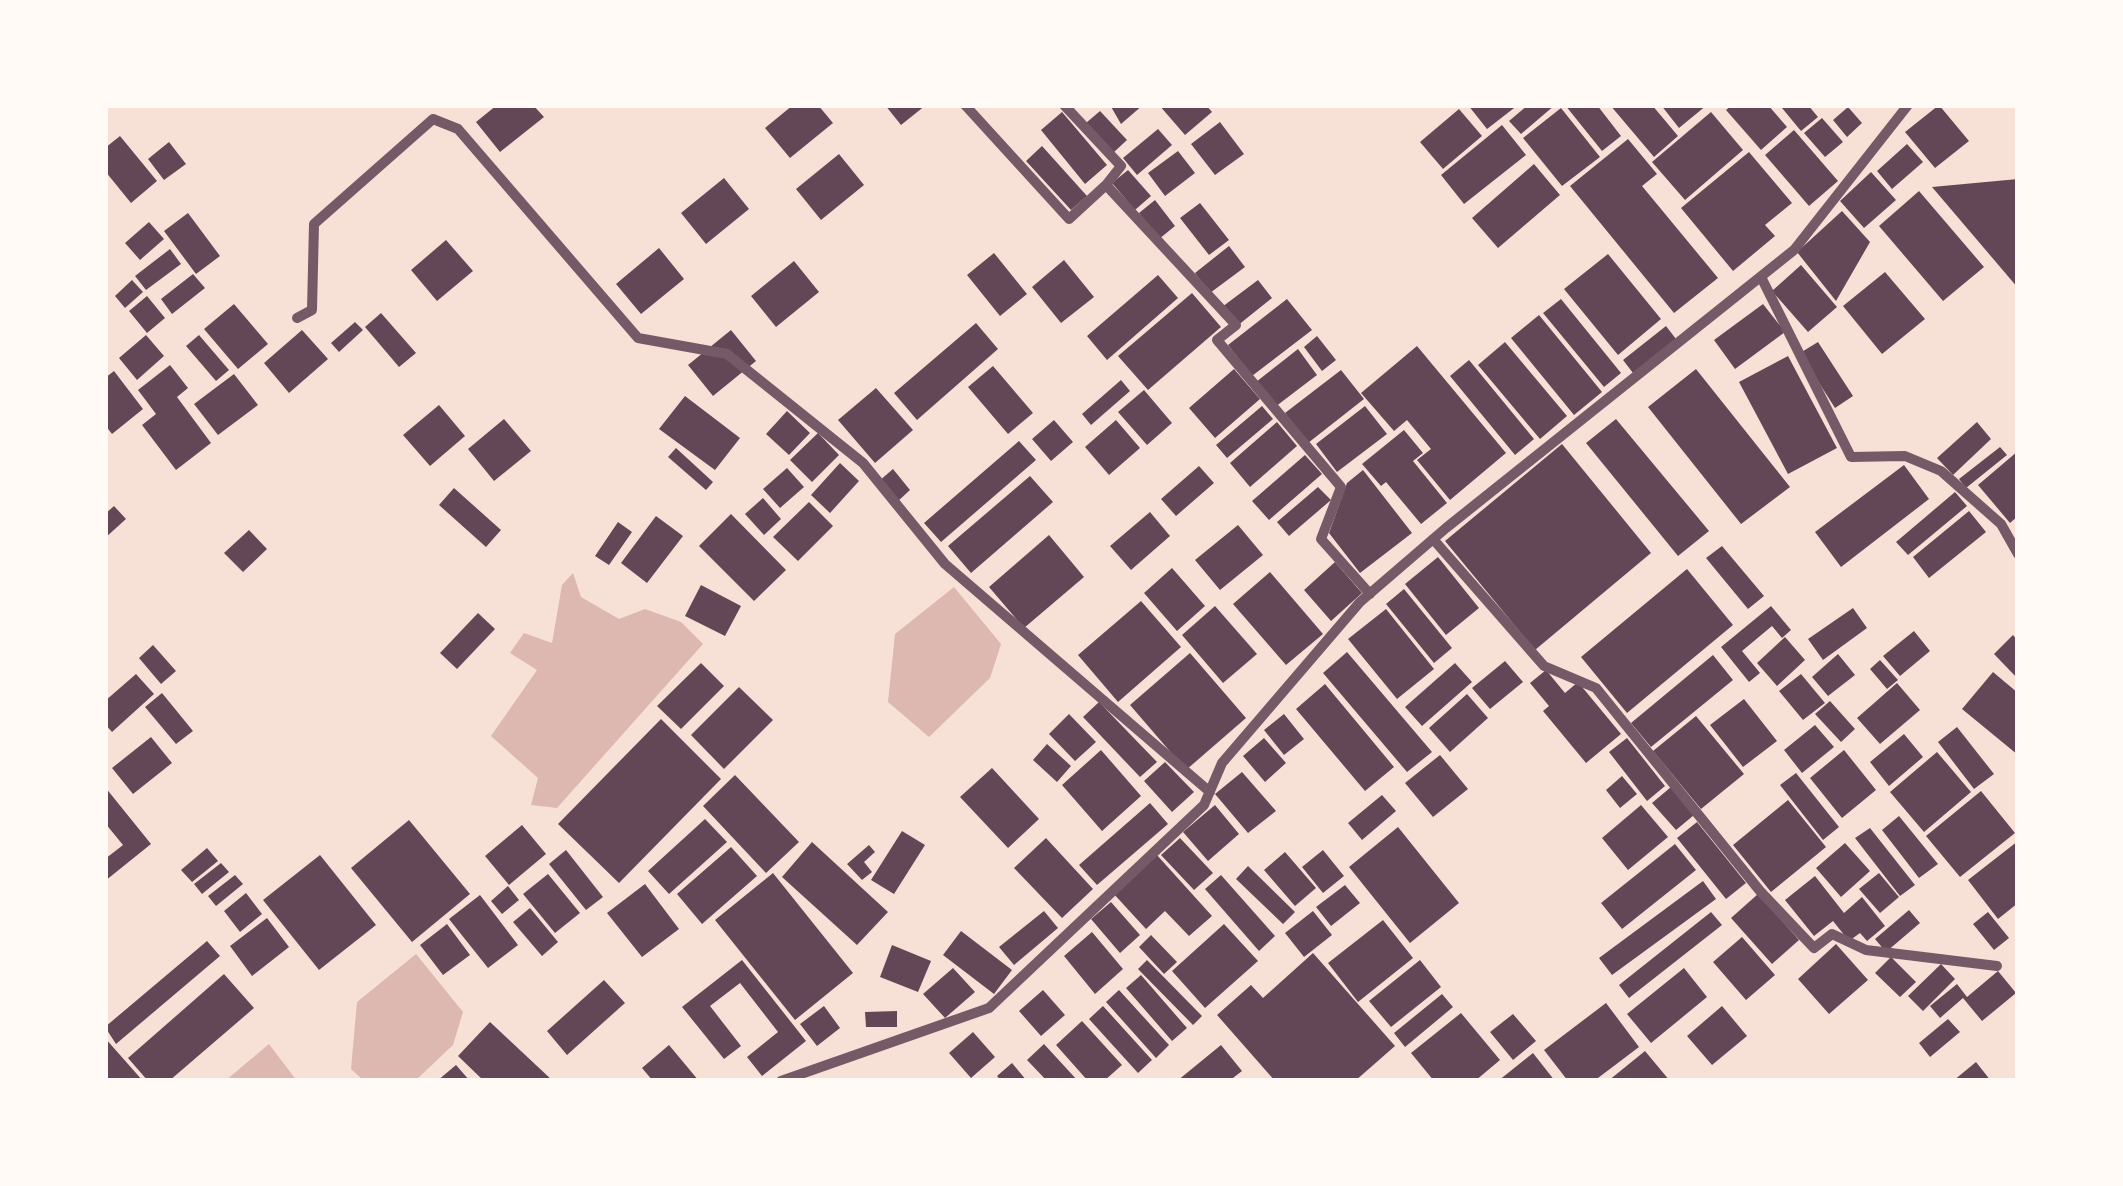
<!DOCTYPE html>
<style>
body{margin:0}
#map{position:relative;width:2123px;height:1186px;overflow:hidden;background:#f7e1d7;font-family:Jost,sans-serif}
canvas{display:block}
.frame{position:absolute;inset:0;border:108px solid #fffaf5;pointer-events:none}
</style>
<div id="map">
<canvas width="2123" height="1186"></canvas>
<div class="frame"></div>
</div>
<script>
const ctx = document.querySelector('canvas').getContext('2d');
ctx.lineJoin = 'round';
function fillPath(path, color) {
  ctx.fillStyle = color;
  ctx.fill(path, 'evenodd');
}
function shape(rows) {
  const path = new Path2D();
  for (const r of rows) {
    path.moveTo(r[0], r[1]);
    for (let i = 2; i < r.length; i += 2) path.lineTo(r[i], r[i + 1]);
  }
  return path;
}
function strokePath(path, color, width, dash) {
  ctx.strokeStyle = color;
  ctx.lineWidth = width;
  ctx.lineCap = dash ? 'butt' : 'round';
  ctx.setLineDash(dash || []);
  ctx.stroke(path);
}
fillPath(shape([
 [573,573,581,597,619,619,645,609,681,622,703,644,557,808,531,805,538,778,491,736,537,670,510,653,524,633,552,643,562,585],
 [954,587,1001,644,990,678,929,737,888,702,895,634],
 [416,954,463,1012,453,1045,415,1081,364,1081,351,1069,357,1002],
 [269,1044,297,1081,225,1081]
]), '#dcb8b0');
fillPath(shape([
 [497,105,533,105,544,117,500,152,476,122],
 [793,105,818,105,833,123,790,158,765,128],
 [885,105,926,105,901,125],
 [1110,105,1143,105,1121,124],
 [1159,105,1206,105,1212,112,1185,135],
 [1468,105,1518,105,1487,129],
 [1528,105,1555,105,1521,134,1509,121],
 [1565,105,1597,105,1621,136,1602,151],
 [1610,105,1652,105,1678,136,1654,157],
 [1661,105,1707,105,1679,128],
 [1732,105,1768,105,1787,127,1761,150,1726,110],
 [1786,105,1808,105,1818,117,1801,131,1782,108],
 [1939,105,1969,141,1935,168,1905,132],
 [1848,107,1862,123,1847,137,1833,120],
 [1561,108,1600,157,1562,186,1523,138],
 [1459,109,1482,136,1443,169,1420,142],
 [1100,111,1127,140,1113,153,1086,123],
 [1062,112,1107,165,1085,184,1041,130],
 [1711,112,1743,150,1685,200,1652,162],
 [1822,118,1843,142,1825,157,1804,133],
 [1220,122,1244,154,1215,175,1191,144],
 [1502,125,1526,155,1464,204,1441,175],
 [1158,129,1172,145,1137,175,1123,158],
 [1794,130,1838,181,1809,206,1765,155],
 [120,136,157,181,131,203,105,171,105,148],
 [1628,139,1657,174,1642,186,1718,278,1674,313,1570,186],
 [169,142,186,164,164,180,148,159],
 [1907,144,1923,162,1892,189,1877,171],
 [1042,146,1087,196,1071,210,1026,161],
 [1178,151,1195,173,1165,196,1148,173],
 [1749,152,1792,203,1765,225,1775,236,1733,271,1681,208],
 [839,154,864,185,821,220,796,189],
 [1534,164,1560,195,1498,248,1472,218],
 [1128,170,1151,196,1135,210,1112,183],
 [1871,172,1896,200,1864,228,1840,201],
 [724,178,749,209,706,244,681,213],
 [2018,179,2018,288,1932,187],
 [1919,191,1984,267,1943,301,1879,226],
 [1155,200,1175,226,1159,239,1139,213],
 [1200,203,1229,240,1209,255,1180,218],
 [1842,211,1870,242,1836,301,1797,252],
 [188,213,220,256,196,274,164,231],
 [149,222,164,239,140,260,125,243],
 [446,240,473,271,437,301,411,270],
 [1229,246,1245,267,1210,293,1195,273],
 [659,248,684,279,641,314,616,284],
 [170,249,181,264,146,290,135,276],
 [994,253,1027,294,1000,316,967,275],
 [1608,254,1661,319,1618,355,1564,289],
 [1064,260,1094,297,1061,323,1032,287],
 [794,261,819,292,776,327,751,296],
 [1801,265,1837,307,1808,332,1772,291],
 [1885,272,1925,319,1882,354,1843,306],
 [193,274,205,288,172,314,161,299],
 [1158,275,1178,298,1107,360,1087,336],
 [132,280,143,292,125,308,115,296],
 [1258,280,1272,298,1237,326,1222,307],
 [1192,293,1221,327,1148,390,1118,356],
 [147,296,165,318,147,333,129,311],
 [1287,299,1312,330,1252,376,1228,345],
 [1561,299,1621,373,1604,387,1543,313],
 [234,304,268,344,238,369,204,329],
 [1763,304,1785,332,1735,369,1714,340],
 [381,313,416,353,399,367,365,327],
 [1539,315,1602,392,1574,415,1511,338],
 [355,322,363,330,339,352,331,343],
 [976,323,998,349,917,420,894,393],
 [1666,326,1676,339,1633,373,1623,360],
 [302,330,328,359,289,393,264,363],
 [731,330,756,361,713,396,688,365],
 [146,335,164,356,137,380,119,358],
 [199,335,229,370,216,381,186,346],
 [1317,336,1336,360,1322,371,1304,347],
 [1505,342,1567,416,1540,439,1478,365],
 [1818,342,1853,396,1835,408,1800,353],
 [1417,346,1506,453,1450,500,1417,460,1431,449,1407,420,1394,431,1361,393],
 [1298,349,1317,375,1275,407,1256,382],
 [1788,356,1837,448,1788,474,1739,382],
 [1469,360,1534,439,1515,455,1450,376],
 [170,365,188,388,177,397,211,443,176,470,142,425,156,414,138,390],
 [993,366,1033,413,1008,434,968,387],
 [1234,369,1260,399,1215,438,1189,408],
 [1696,369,1790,487,1741,524,1648,407],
 [1341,370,1364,399,1308,443,1285,413],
 [114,371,143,409,112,434,105,425,105,378],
 [234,374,258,405,218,435,194,404],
 [1121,380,1130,391,1091,425,1082,414],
 [876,388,913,430,875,463,838,420],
 [1144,390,1172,423,1147,445,1118,412],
 [685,396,740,438,715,470,659,429],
 [439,405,465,436,430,466,403,435],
 [1262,406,1273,419,1227,458,1216,445],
 [1365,406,1387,434,1337,472,1316,444],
 [787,411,810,433,789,455,766,434],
 [504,419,531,451,494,481,468,449],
 [1616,419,1709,531,1678,556,1586,443],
 [1054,420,1073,442,1051,461,1032,439],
 [1116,420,1140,448,1109,475,1085,447],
 [1277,422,1297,446,1250,487,1230,463],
 [1977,422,1991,439,1953,475,1937,458],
 [1404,430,1423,453,1413,461,1447,503,1421,524,1386,482,1381,486,1362,464],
 [818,433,839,455,812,482,790,460],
 [1019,441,1036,460,941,542,924,523],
 [1562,444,1651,553,1535,650,1445,541],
 [2000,447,2007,455,1966,488,1959,479],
 [676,448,713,482,706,490,668,457],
 [2018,451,2018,516,2010,523,1978,485],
 [1305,455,1322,474,1269,520,1252,501],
 [840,463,859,481,830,513,811,495],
 [1904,465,1929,499,1841,567,1815,532],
 [1199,466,1214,483,1176,516,1161,499],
 [787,468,804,487,780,508,763,489],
 [893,469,910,490,897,502,879,481],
 [1363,470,1412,533,1360,573,1329,533,1347,483],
 [1030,476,1053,502,971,573,948,546],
 [1318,487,1331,500,1289,536,1277,522],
 [454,488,501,530,486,547,439,505],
 [1955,492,1967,506,1908,555,1896,542],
 [763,498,781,519,764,535,745,514],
 [809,502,833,526,798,561,773,537],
 [114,506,126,519,105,538,105,514],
 [1969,511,1986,532,1929,578,1913,557],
 [1150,512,1170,536,1131,570,1110,546],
 [731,514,786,570,754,601,699,546],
 [656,516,683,536,647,583,621,563],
 [618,522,632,532,609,565,595,556],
 [1238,525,1263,555,1220,590,1195,560],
 [249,530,267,549,243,572,224,553],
 [1049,535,1084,577,1024,628,989,587],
 [1722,546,1764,596,1748,609,1706,558],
 [1438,557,1479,608,1446,635,1405,584],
 [1335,562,1362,593,1331,621,1304,590],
 [1172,568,1205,606,1177,631,1144,593],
 [1687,569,1733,625,1627,713,1581,657],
 [1270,572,1323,634,1286,665,1233,604],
 [701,585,741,606,725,636,685,616],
 [1404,589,1452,648,1434,663,1386,604],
 [1141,601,1181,647,1118,702,1078,655],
 [1215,606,1257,654,1223,683,1182,635],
 [1771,606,1791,630,1782,638,1772,626,1742,651,1760,673,1749,682,1721,647],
 [1853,608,1867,628,1823,660,1808,639],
 [1386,609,1434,669,1397,699,1348,639],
 [478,613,495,629,457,669,440,653],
 [1914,631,1930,651,1900,676,1883,656],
 [2013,635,2018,641,2018,679,1994,654],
 [1785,637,1805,660,1777,686,1757,663],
 [153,645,176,671,161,684,139,658],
 [1347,652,1432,752,1407,772,1323,673],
 [1190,653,1246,718,1186,770,1130,705],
 [1838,654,1855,675,1828,696,1812,677],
 [1713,655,1733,680,1651,747,1631,723],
 [1880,660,1898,680,1887,689,1870,669],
 [1505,661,1523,682,1490,709,1472,688],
 [701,663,724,686,681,729,657,706],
 [1455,663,1472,682,1422,726,1405,707],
 [1546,670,1565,693,1578,682,1621,734,1586,763,1543,711,1549,706,1530,683],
 [1993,672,2018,693,2018,755,1962,709],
 [136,674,154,694,112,732,105,724,105,701],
 [1801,674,1825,703,1803,720,1779,691],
 [1897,683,1920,710,1880,744,1857,718],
 [1325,684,1394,767,1365,791,1296,709],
 [739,687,773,720,724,769,691,735],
 [162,693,193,731,176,744,145,707],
 [1467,694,1488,718,1450,752,1429,728],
 [1744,699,1777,741,1743,767,1710,725],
 [1830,701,1855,729,1841,742,1815,714],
 [1099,702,1157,762,1140,777,1083,717],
 [1069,714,1096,742,1075,761,1049,734],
 [1284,714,1304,739,1284,755,1264,730],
 [1696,716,1744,774,1701,809,1653,751],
 [661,719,721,779,619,883,558,824],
 [1815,725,1834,747,1802,773,1784,750],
 [1957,727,1994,774,1974,789,1938,742],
 [1904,734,1923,757,1889,786,1870,762],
 [151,737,172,763,133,794,112,768],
 [1264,738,1286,763,1265,782,1243,756],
 [1627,738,1665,786,1647,801,1609,752],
 [1047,744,1071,766,1057,782,1033,760],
 [1101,750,1141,796,1102,831,1062,785],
 [1844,750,1876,790,1842,818,1810,778],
 [1937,752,1971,792,1924,832,1890,792],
 [1440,755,1468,789,1433,817,1405,783],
 [1165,762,1194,792,1172,812,1144,781],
 [992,768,1039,819,1008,848,960,797],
 [1242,772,1276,811,1248,833,1215,794],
 [1796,773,1839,827,1823,840,1780,785],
 [735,775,799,842,766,873,703,806],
 [1622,776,1637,794,1620,808,1606,790],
 [105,787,151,844,105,881,105,859,123,845,105,823],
 [1671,787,1694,815,1676,830,1652,803],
 [1981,791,2015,833,1960,877,1926,836],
 [1382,795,1396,811,1362,840,1348,823],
 [1788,800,1826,847,1771,892,1733,845],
 [1150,803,1168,824,1097,885,1079,865],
 [1215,805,1239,834,1208,861,1183,832],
 [1641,805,1668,837,1628,870,1602,838],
 [1899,816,1938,864,1919,878,1882,830],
 [705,819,727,842,669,894,648,871],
 [409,820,470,894,412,942,351,868],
 [1697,822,1746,883,1726,899,1677,838],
 [522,825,546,854,509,885,485,856],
 [1398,827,1459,903,1410,943,1349,867],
 [1870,828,1915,885,1900,896,1855,838],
 [902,831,925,845,894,894,871,880],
 [1046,838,1093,889,1062,918,1014,868],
 [1180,838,1213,873,1194,890,1161,855],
 [2018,841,2018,903,1998,919,1968,880],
 [812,842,888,912,857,945,782,877],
 [1845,843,1870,871,1841,897,1816,868],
 [1675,844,1696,870,1622,929,1601,903],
 [869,845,875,852,864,862,872,872,862,880,847,864],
 [731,847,757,876,702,924,677,894],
 [207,848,218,861,192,882,181,870],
 [566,850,603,897,586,910,549,864],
 [1323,850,1344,876,1323,893,1302,867],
 [1285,852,1316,888,1295,906,1264,870],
 [1156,854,1212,916,1189,936,1165,911,1146,929,1112,892],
 [320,855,376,925,319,970,263,900],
 [221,863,229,872,202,894,194,884],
 [1248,866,1295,912,1283,924,1236,879],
 [773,873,853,973,795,1020,715,920],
 [1879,873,1899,897,1880,913,1859,889],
 [548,874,580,913,555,933,523,894],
 [235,875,243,884,216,906,208,896],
 [1221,875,1275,936,1259,951,1205,889],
 [1815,876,1844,913,1862,897,1885,926,1867,941,1860,933,1849,941,1833,921,1814,936,1785,900],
 [1703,881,1716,899,1612,975,1599,958],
 [645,884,679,929,642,957,607,913],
 [1345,885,1360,903,1331,926,1316,907],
 [508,886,519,900,502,914,491,901],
 [246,893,262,914,240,932,224,911],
 [1758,894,1799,940,1772,964,1731,918],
 [480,895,518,945,488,968,449,919],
 [1111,902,1140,935,1120,953,1091,919],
 [530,908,558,942,542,956,513,922],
 [1909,910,1920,923,1886,952,1875,939],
 [1044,911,1058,928,1014,965,999,947],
 [1313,911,1332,935,1304,957,1285,933],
 [1711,912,1722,925,1629,998,1619,985],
 [1988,912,2009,938,1994,950,1973,924],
 [267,918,289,947,252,976,230,946],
 [1383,920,1413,958,1358,1002,1328,963],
 [447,924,470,955,443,975,420,945],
 [1224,924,1258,961,1205,1008,1172,971],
 [961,931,1012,970,994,994,943,955],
 [1092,932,1123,969,1095,994,1064,956],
 [1151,935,1177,962,1164,974,1139,947],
 [1742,937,1775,975,1746,1000,1713,962],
 [207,941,220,956,116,1044,105,1027],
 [1836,944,1868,980,1829,1014,1798,979],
 [892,945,931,961,918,992,880,977],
 [1313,953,1395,1046,1355,1081,1275,1081,1217,1015,1251,985,1263,998],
 [1891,957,1916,982,1900,997,1875,973],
 [742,960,806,1041,762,1076,747,1057,778,1032,740,983,710,1006,741,1046,724,1059,682,1007],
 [1147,960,1202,1016,1193,1025,1138,969],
 [1420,960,1441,987,1391,1027,1369,1001],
 [1941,964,1955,979,1923,1011,1908,996],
 [953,968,975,992,945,1018,923,994],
 [1684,968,1707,997,1651,1043,1627,1014],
 [1998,971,2016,993,1982,1021,1963,998,1940,1018,1930,1006,1957,984,1967,997],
 [224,974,254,1008,169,1081,148,1081,128,1058],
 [1141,975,1187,1028,1172,1041,1126,988],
 [604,980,625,1003,567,1055,547,1031],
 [1043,990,1065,1015,1041,1036,1019,1011],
 [1119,990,1169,1045,1156,1058,1106,1002],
 [1442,994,1453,1007,1405,1047,1394,1033],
 [1606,1003,1639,1047,1594,1081,1568,1081,1544,1050],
 [824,1006,840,1028,817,1046,800,1024],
 [1103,1006,1152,1060,1138,1073,1089,1019],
 [1722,1006,1747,1036,1712,1065,1687,1036],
 [897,1011,897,1027,866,1027,865,1012],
 [1461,1013,1500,1060,1475,1081,1434,1081,1411,1053],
 [1513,1014,1536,1041,1513,1060,1490,1032],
 [1948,1019,1960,1032,1930,1057,1919,1043],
 [1082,1021,1122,1065,1104,1081,1088,1081,1056,1045],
 [490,1022,553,1081,484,1081,458,1056],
 [973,1032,995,1057,971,1078,949,1053],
 [105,1038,143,1081,105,1081],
 [1044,1044,1078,1081,1047,1081,1027,1060],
 [669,1045,699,1081,653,1081,642,1068],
 [1221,1045,1242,1071,1229,1081,1177,1081],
 [1645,1051,1670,1081,1608,1081],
 [1533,1053,1555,1081,1498,1081],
 [1976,1062,1991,1081,1953,1081],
 [1012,1063,1027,1081,1001,1081,997,1076],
 [456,1065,470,1081,437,1081]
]), '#644757');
strokePath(shape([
 [965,105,1069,219,1106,185],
 [1064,105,1121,166,1106,185,1236,325,1217,340,1341,487,1321,539,1370,594],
 [1761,277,1851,457,1905,456,1941,471,2001,524,2018,554],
 [297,318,312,310,314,224,433,119,458,129,638,338,727,354,863,463,945,564,1210,792],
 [1433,539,1544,666,1596,688,1760,891,1814,948,1832,934,1866,950,1997,966],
 [781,1081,989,1008,1204,805,1222,763,1360,602,1446,528,1794,250,1908,105]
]), '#755966', 10);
</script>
